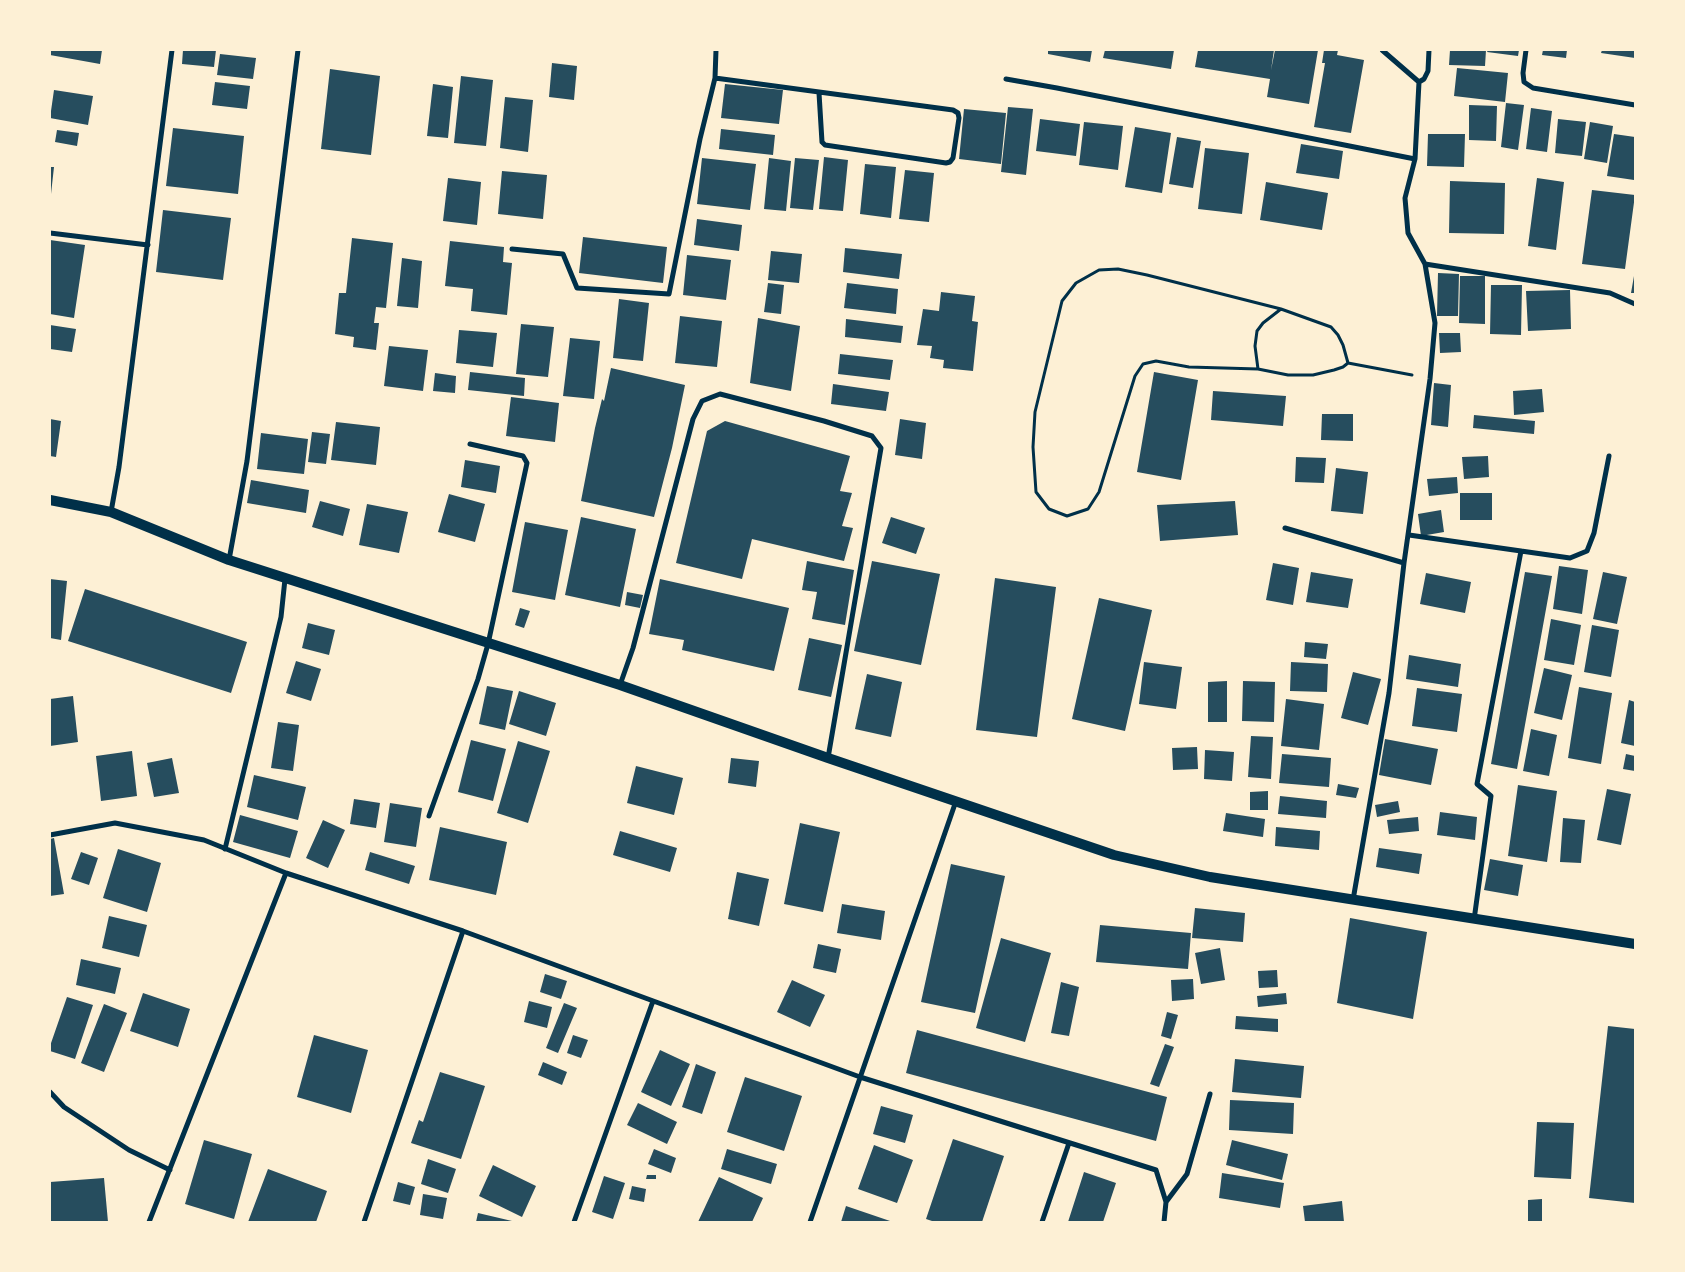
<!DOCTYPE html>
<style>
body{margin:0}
#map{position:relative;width:1685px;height:1272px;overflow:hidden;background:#fdf0d5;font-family:"DM Sans",sans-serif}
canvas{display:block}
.frame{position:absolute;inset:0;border:51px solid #fdf0d5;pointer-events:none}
</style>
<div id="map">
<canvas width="1685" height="1272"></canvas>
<div class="frame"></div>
</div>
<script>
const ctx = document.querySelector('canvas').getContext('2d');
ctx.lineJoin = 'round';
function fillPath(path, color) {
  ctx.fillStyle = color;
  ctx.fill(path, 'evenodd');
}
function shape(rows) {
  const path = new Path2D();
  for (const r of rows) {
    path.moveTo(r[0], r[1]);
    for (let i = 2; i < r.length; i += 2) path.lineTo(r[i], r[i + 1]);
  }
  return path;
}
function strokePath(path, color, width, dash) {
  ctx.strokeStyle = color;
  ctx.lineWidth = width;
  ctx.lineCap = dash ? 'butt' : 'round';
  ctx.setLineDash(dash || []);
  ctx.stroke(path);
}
fillPath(shape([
 [50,50,102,50,100,64,50,55],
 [183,50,216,50,214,67,182,64],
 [1048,50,1092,50,1090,62,1048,54],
 [1105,50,1174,50,1171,69,1103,58],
 [1198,50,1274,50,1271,70,1275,50,1318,50,1309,104,1267,97,1270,79,1195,67],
 [1324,50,1338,50,1337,55,1364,60,1351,133,1314,127,1325,63,1322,63],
 [1450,50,1486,50,1485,66,1449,65],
 [1488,50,1519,50,1518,56,1487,52],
 [1543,50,1567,50,1566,58,1542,55],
 [1602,50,1635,50,1635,58,1601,53],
 [220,54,256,58,253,79,217,75],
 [552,63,577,66,574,100,549,97],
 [1457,68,1508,73,1505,102,1454,96],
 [330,69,380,76,371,155,321,149],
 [461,76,493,80,486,146,454,143],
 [215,82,250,86,247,109,212,105],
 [433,84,453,87,448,138,427,136],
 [725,84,783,90,779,124,721,118],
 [54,90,93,96,88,125,50,118],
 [505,97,533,100,528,152,500,148],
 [1506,103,1524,105,1518,150,1501,147],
 [1469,105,1497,106,1496,141,1469,140],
 [1008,107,1033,109,1026,175,1001,172],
 [1531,108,1552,111,1547,152,1526,149],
 [964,109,1006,113,1001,164,959,159],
 [1040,119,1080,124,1076,156,1036,151],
 [1558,119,1586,122,1582,156,1555,153],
 [1084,122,1123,126,1118,170,1079,165],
 [1590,122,1613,126,1607,163,1584,159],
 [1135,127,1171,133,1162,193,1125,187],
 [173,128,244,136,238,194,166,186],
 [721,129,775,135,773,155,719,149],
 [57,130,79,133,77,146,55,142],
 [1428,134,1465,134,1464,167,1427,166],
 [1614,134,1635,137,1634,180,1607,176],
 [1177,137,1201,141,1193,188,1169,184],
 [1301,144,1343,151,1339,179,1296,173],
 [1205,148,1249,153,1242,214,1198,209],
 [824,157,848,160,843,211,819,209],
 [702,158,756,164,750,210,697,204],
 [769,158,791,161,786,211,764,209],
 [795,158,819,160,813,210,790,208],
 [865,164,896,167,891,218,860,214],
 [50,167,54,167,51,194,50,194],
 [905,170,934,173,929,222,899,219],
 [502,171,547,175,543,219,498,214],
 [448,178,481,182,477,225,443,221],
 [1537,178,1564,182,1556,250,1528,246],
 [1450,181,1505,183,1504,234,1449,233],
 [1266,182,1328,193,1322,230,1260,220],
 [1592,190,1635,195,1625,269,1582,264],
 [163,210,231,218,223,280,156,272],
 [697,219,742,225,739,251,694,245],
 [583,237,667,247,663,283,579,273],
 [352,238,393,243,386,308,376,307,374,323,379,323,376,350,353,347,354,337,335,334,339,293,346,293],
 [50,240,85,245,74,318,50,314],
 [450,241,504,247,503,262,512,263,507,315,471,311,473,289,445,286],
 [845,248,902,254,899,279,843,272],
 [771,251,802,254,799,283,768,280],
 [687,255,731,260,726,300,683,295],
 [402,258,422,261,418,308,397,306],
 [1438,273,1459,274,1458,316,1437,316],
 [1460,276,1485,276,1485,324,1459,323],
 [1634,276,1635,276,1635,293,1631,293],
 [768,283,784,285,781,314,764,312],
 [847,283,898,289,896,314,844,308],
 [1491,285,1522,285,1521,335,1490,334],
 [1570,290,1571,329,1528,331,1526,291],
 [941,292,975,296,972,321,978,322,973,371,943,368,944,360,930,358,932,346,917,345,923,309,939,311],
 [619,299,649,303,643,361,613,358],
 [680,316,722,321,717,367,675,363],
 [758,318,800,326,791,391,750,383],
 [846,319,903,326,901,343,845,337],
 [521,324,554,327,548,377,516,374],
 [50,325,76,329,72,352,50,349],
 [459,330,497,333,493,367,456,363],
 [1439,333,1460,333,1461,352,1440,353],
 [570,338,600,341,594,399,563,396],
 [389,346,428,350,423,391,384,386],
 [840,354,893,360,890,380,838,374],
 [611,368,685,385,672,448,654,517,581,501,595,428,602,399,604,401],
 [470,372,525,378,524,396,468,390],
 [1154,372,1198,380,1181,480,1137,472],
 [435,373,456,376,455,393,433,391],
 [1434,383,1451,385,1448,427,1431,425],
 [833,384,889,392,886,411,831,404],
 [1542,389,1544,412,1514,415,1513,391],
 [1213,391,1286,396,1283,426,1211,420],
 [511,397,559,403,555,442,506,436],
 [1322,414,1353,414,1353,441,1321,440],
 [1474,415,1535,421,1534,434,1473,428],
 [50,419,61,421,56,457,50,456],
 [900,419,926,423,922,459,895,455],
 [725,421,850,456,840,491,852,493,842,526,853,528,844,561,752,539,742,579,676,563,707,431],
 [336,422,380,427,376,465,331,460],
 [312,432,330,434,326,464,308,462],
 [261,433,308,439,304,474,257,469],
 [1488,456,1489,477,1464,479,1462,457],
 [1296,457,1326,458,1324,483,1295,482],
 [465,460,500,466,496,493,461,487],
 [1336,468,1368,472,1363,514,1331,511],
 [1457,477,1458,493,1429,496,1427,479],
 [251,480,309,490,306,513,247,503],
 [1460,493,1492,493,1492,520,1460,520],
 [449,494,485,504,475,542,438,532],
 [320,501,350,509,343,536,312,527],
 [1235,501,1238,535,1160,541,1157,505],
 [367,504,408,512,399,553,359,545],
 [1441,510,1444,532,1421,536,1418,514],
 [581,517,636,529,620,607,565,595],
 [891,517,925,528,916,554,882,543],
 [525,522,568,530,555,600,512,592],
 [807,561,854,570,845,625,812,619,817,592,802,590],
 [872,561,940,574,921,665,854,651],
 [1273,563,1299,568,1293,605,1266,600],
 [1559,566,1588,570,1582,614,1553,609],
 [1311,572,1353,579,1348,608,1306,602],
 [1525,572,1552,576,1517,769,1491,764],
 [1603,572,1627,577,1617,624,1593,619],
 [1426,573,1471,582,1465,613,1420,604],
 [995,578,1056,587,1037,737,976,730],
 [50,579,67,581,61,640,50,638],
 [660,579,789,608,774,671,682,650,684,640,649,634],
 [85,589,247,642,231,693,68,641],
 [627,592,643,595,640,608,625,605],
 [1099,598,1152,610,1125,731,1072,719],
 [520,608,530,611,524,628,515,625],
 [1551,619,1581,625,1574,665,1544,660],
 [308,623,335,630,329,655,302,648],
 [1592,625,1619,630,1611,677,1584,672],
 [809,638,842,645,831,697,798,690],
 [1305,642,1328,644,1326,659,1304,657],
 [1409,655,1461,664,1458,687,1406,679],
 [296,661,321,669,311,701,286,693],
 [1144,662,1182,667,1176,709,1139,704],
 [1291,662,1328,664,1327,692,1290,691],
 [1544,668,1572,675,1562,720,1534,713],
 [1353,672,1381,679,1368,725,1341,718],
 [867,674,902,682,891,737,855,729],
 [1227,681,1227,722,1208,722,1208,682],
 [1243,681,1275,682,1274,722,1242,721],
 [487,686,513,691,505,730,479,724],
 [1579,687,1612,693,1601,764,1568,758],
 [1417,688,1462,694,1457,732,1412,726],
 [519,691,556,703,546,736,509,724],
 [73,696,78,742,50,746,50,699],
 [1286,699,1324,704,1319,750,1281,746],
 [1629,700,1635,702,1635,746,1621,743],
 [278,722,299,725,293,771,271,768],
 [1531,729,1557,735,1549,776,1523,771],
 [1251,736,1273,737,1271,779,1248,777],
 [1385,739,1438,749,1431,785,1379,775],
 [471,740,506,749,493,801,458,792],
 [518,741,550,751,528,823,497,813],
 [1197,747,1198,769,1173,770,1172,748],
 [1205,750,1234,752,1232,781,1204,779],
 [132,751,137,796,101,801,96,756],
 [1282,754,1331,758,1329,787,1279,783],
 [1626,754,1635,756,1635,771,1623,769],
 [172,758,179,793,154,797,147,763],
 [731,758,759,761,756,787,728,783],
 [636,766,683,778,674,815,627,803],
 [254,775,306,787,298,820,247,807],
 [1338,784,1359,788,1356,798,1336,795],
 [1518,785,1557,791,1547,862,1508,856],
 [1607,789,1631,794,1621,845,1597,840],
 [1268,791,1268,810,1250,810,1250,792],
 [1280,796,1327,801,1326,818,1278,814],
 [354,799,380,803,376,828,350,824],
 [1398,801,1400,812,1377,817,1375,805],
 [390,803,422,808,416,847,384,842],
 [1440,812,1477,817,1475,840,1437,835],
 [1226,813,1265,819,1263,837,1223,831],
 [240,815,298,831,290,858,233,842],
 [1418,817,1419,831,1389,834,1387,820],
 [1563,818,1585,820,1581,863,1560,862],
 [323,820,345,830,328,868,306,858],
 [800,823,840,832,823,912,784,904],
 [440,827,507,842,496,895,429,880],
 [1276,827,1320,831,1319,850,1275,846],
 [620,831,677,848,670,872,613,855],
 [54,838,64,894,50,896,50,839],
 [1379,848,1422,854,1419,874,1376,867],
 [118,849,161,863,147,912,103,898],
 [81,852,98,858,89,885,71,879],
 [370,852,415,866,409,884,365,870],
 [1490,859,1523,865,1518,896,1484,890],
 [951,864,1005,876,975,1013,921,1002],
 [737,872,769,879,759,926,728,919],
 [842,904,885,911,881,940,837,933],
 [1195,908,1245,913,1243,942,1192,938],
 [109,916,147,925,139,957,102,948],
 [1350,918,1427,932,1413,1019,1337,1003],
 [1100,925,1191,933,1188,969,1096,962],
 [1001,938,1051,953,1025,1042,976,1028],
 [818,944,841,949,836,973,813,968],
 [1220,948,1225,980,1201,984,1195,953],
 [81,959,121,968,115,994,76,985],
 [1277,970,1278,987,1259,988,1258,971],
 [545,974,567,981,561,999,540,992],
 [1193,979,1194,999,1172,1001,1171,980],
 [792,980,825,995,810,1027,777,1012],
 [1061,982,1079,987,1069,1036,1051,1033],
 [143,993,190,1009,178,1047,130,1031],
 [1286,993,1287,1004,1258,1007,1257,996],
 [67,997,93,1005,75,1059,50,1051,50,1046],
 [529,1001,552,1007,547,1028,524,1022],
 [564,1003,577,1008,558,1053,546,1048],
 [104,1004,127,1013,104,1072,81,1063],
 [1167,1012,1178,1015,1171,1039,1161,1036],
 [1236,1016,1278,1019,1278,1032,1235,1029],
 [1608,1026,1635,1029,1635,1203,1589,1198],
 [917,1030,1167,1097,1156,1141,906,1073],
 [314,1035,368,1050,351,1113,297,1097],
 [573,1035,588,1040,581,1058,567,1053],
 [1165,1044,1174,1047,1159,1087,1150,1084],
 [660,1050,690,1064,671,1106,641,1092],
 [1235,1059,1304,1066,1301,1098,1232,1092],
 [543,1062,567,1072,562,1085,538,1075],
 [696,1064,716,1072,702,1114,682,1107],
 [440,1072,485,1086,461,1159,411,1143,419,1120,423,1122],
 [745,1077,802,1096,784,1151,727,1132],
 [1230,1100,1294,1103,1293,1134,1229,1130],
 [638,1103,677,1122,667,1144,627,1125],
 [881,1106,913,1115,905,1143,873,1134],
 [1537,1122,1574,1123,1571,1179,1534,1177],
 [953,1139,1004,1156,982,1222,935,1222,926,1219],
 [204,1140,252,1154,234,1219,185,1204],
 [1232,1140,1288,1154,1282,1180,1226,1165],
 [874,1145,913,1160,897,1203,858,1189],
 [654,1149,676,1158,671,1173,648,1164],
 [727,1149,777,1164,771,1184,721,1169],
 [428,1159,456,1169,448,1193,421,1184],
 [493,1165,536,1186,522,1217,479,1196],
 [268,1169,327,1191,316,1222,248,1222],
 [1084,1172,1116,1183,1103,1222,1068,1222],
 [1222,1173,1284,1183,1280,1208,1219,1198],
 [647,1175,656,1175,656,1179,646,1179],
 [604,1176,625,1183,613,1219,592,1212],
 [719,1177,763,1198,752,1222,698,1222],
 [104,1178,108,1222,50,1222,50,1182],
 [398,1182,415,1187,410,1205,393,1201],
 [632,1186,646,1189,644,1202,629,1199],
 [423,1194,447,1198,443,1219,420,1215],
 [1542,1199,1542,1222,1528,1222,1528,1200],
 [1342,1201,1344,1222,1305,1222,1303,1206],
 [846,1206,893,1222,841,1222],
 [478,1213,512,1221,512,1222,476,1222]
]), '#264d5e');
strokePath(shape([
 [1348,363,1343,345,1338,335,1331,327,1281,309,1147,275,1118,269,1099,270,1076,283,1062,301,1035,412,1033,447,1036,492,1049,509,1067,516,1088,509,1099,492,1135,376,1143,364,1156,361,1189,367,1258,369,1288,375,1313,375,1334,370,1343,367,1348,363,1412,375],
 [1258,369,1255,346,1257,331,1263,323,1281,309]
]), '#003049', 3);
strokePath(shape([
 [1382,50,1419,82],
 [1526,50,1523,73,1524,82,1533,88,1635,105],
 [715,78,953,110,958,113,959,118,953,158,950,162,946,163,825,145,822,142,819,93],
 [1006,79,1057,88,1415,159],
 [1419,82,1424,79,1428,71,1429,50],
 [50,233,148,245],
 [512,249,563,254,577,288,669,294,700,139,715,78,716,50],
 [1425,264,1610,293,1635,304],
 [111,512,119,467,172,50],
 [1285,528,1404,563],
 [1409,535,1570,558,1587,551,1594,533,1609,456],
 [229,560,247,461,298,50],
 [620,685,633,648,693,419,702,401,720,394,824,421,872,436,881,448,828,758],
 [429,816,478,679,488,644,527,463,523,456,470,444],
 [50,835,115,823,204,840,286,873,463,931,860,1077,1156,1170,1166,1202,1164,1222],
 [225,849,281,617,285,579],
 [1353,900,1389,693,1404,563,1430,379,1435,323,1425,264,1408,233,1405,198,1415,159,1419,82],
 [1474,920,1491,796,1477,784,1521,551],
 [50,1092,64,1107,129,1150,170,1170],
 [1166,1202,1187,1174,1210,1094],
 [149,1222,286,873],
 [364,1222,463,931],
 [574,1222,653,1001],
 [810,1222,956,801],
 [1042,1222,1069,1143]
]), '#003049', 5);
strokePath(shape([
 [50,500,111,512,229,560,620,685,828,758,1114,855,1210,877,1635,944]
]), '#003049', 10);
</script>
